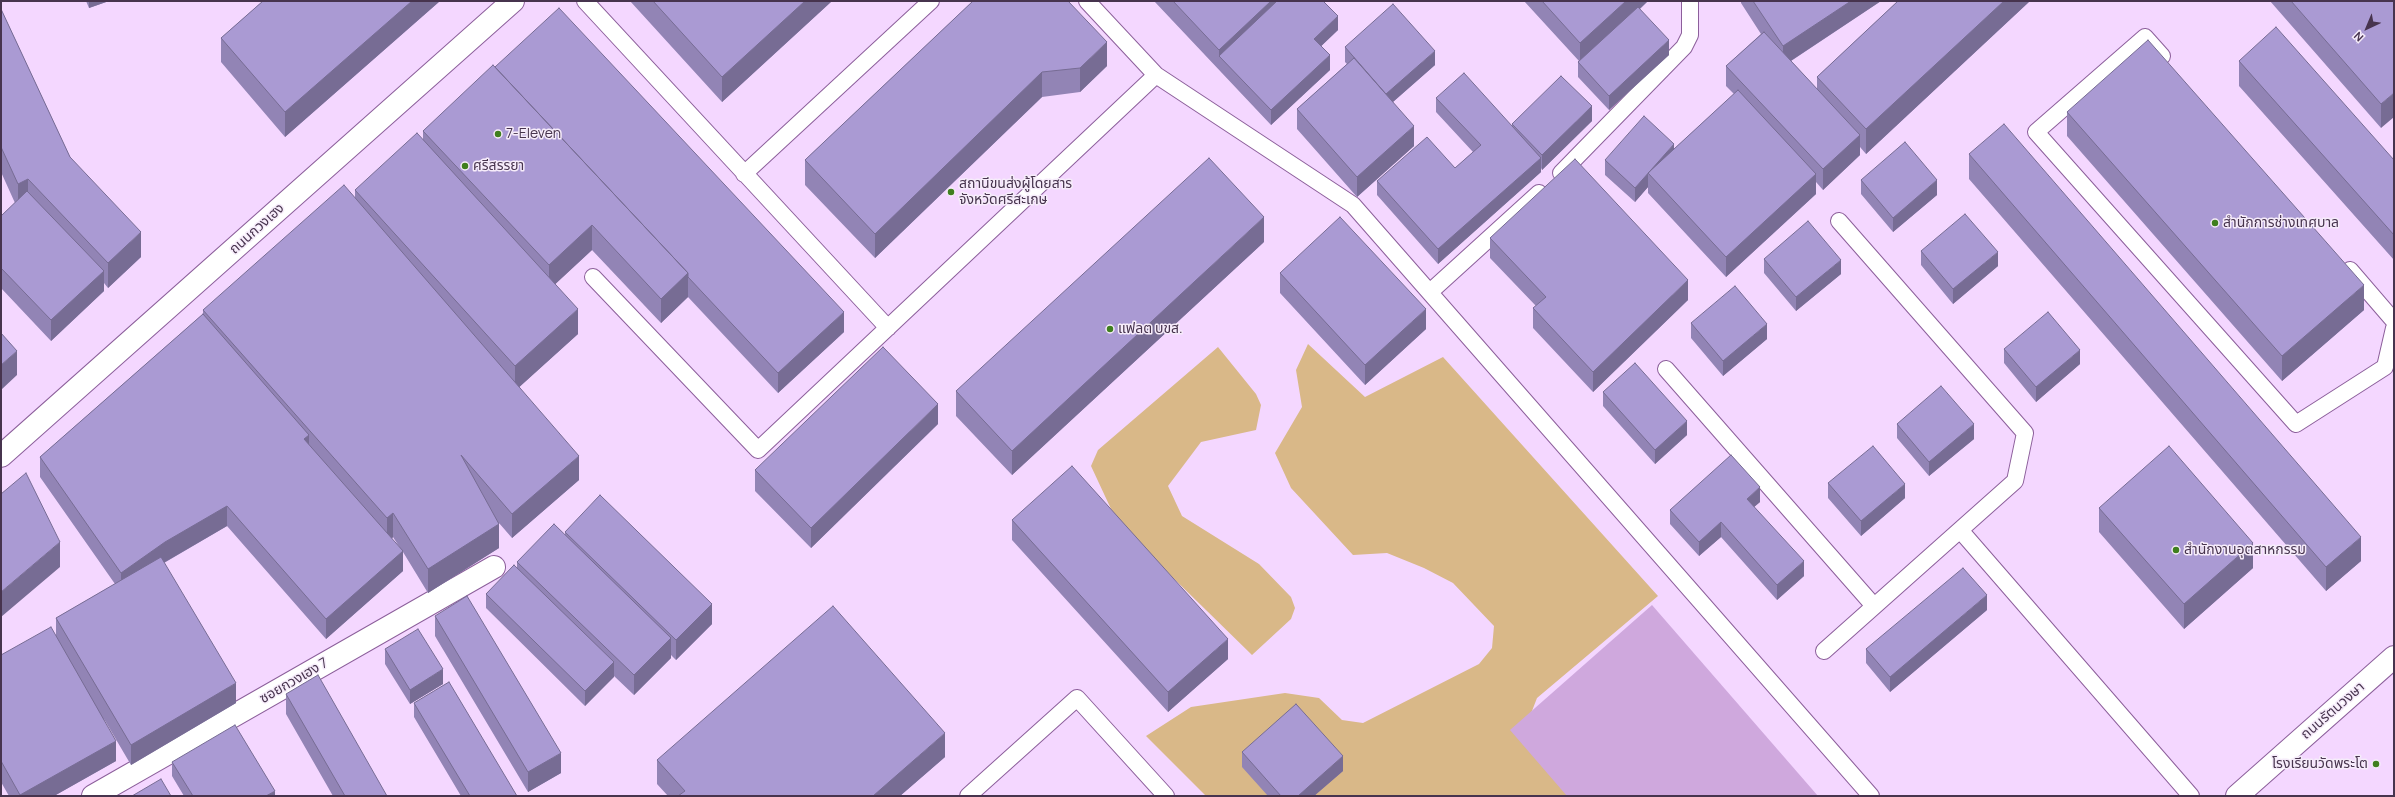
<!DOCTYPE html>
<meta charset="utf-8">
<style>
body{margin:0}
#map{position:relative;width:2395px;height:797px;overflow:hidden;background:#f4d7ff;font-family:Manrope,sans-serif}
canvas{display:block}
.frame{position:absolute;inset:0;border:2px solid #47344e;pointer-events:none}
.north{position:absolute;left:2347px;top:8px;width:40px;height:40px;-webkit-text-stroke:3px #f6ecfa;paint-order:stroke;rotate:224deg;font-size:11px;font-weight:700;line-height:16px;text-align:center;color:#47344e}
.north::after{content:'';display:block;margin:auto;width:14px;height:18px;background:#47344e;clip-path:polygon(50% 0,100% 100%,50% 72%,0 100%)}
</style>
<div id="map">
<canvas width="2395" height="797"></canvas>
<div class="frame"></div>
<div class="north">N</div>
</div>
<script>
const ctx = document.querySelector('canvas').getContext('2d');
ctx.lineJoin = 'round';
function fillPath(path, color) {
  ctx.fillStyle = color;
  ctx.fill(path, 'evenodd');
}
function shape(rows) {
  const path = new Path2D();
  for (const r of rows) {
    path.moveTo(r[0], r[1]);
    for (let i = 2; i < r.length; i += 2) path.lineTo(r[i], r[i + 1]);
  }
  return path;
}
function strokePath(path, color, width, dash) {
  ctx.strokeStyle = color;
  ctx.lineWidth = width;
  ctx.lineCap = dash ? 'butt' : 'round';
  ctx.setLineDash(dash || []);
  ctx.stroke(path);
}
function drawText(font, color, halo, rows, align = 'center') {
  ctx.font = font + ' Manrope,"Noto Sans Thai",sans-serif';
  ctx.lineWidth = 3;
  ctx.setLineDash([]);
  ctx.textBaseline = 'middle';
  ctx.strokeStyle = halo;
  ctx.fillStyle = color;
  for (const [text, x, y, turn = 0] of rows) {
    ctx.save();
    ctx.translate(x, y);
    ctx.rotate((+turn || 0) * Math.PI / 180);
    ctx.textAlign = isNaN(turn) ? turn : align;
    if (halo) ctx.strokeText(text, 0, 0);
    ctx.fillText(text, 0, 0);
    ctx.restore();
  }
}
fillPath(shape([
 [1308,344,1365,397,1443,357,1658,596,1537,698,1525,729,1586,796,1206,796,1146,736,1191,707,1285,693,1319,698,1342,720,1363,723,1479,664,1492,648,1494,626,1453,583,1424,568,1387,553,1353,555,1291,488,1275,453,1302,407,1296,370],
 [1218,347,1256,394,1261,405,1256,430,1201,442,1168,486,1182,516,1259,564,1291,597,1295,608,1291,619,1252,655,1118,524,1091,466,1098,450]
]), '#d9b888');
fillPath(shape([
 [1652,605,1818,796,1567,796,1510,730]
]), '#cfa8dd');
const service = shape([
 [585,1,888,328],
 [1087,1,1156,75,1353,205,1871,796],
 [2162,56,2145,37,2036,132,2296,424,2385,367,2394,328],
 [1561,173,1684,47,1690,35,1690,1],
 [744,174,931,1],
 [2350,270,2394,321],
 [593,277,758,450,1156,75],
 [1430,292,1539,193],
 [1666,369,1874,606],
 [1960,530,2191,796],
 [1824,651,2015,481,2025,433,1839,221],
 [968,796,1077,698,1166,796]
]);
const minor = shape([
 [93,796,494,567],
 [2237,796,2394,657]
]);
const tertiary = shape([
 [1,456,513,1]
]);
strokePath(service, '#8c5f9b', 18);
strokePath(minor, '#8c5f9b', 24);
strokePath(tertiary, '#8c5f9b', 24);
strokePath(service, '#fff', 16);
strokePath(minor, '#fff', 22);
strokePath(tertiary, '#fff', 22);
fillPath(shape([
 [86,1,109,1,89,8],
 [263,1,440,1,285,137,221,62,221,38],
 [630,1,832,1,722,102],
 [973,1,1107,66,1080,92,1042,97,875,258,805,185,805,160],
 [1154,1,1323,1,1338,30,1321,46,1330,70,1271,125],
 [1524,1,1648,1,1640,9,1669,55,1609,110,1578,77,1578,62,1579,61],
 [1741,1,1881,1,1791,61,1817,89,1817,77,1898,1,2030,1,1866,154,1860,147,1860,155,1823,190,1816,182,1816,194,1726,277,1648,193,1648,187,1635,202,1605,175,1605,160,1674,149,1734,94,1726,86,1726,66,1761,34,1741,3],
 [2270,1,2394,1,2381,128],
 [1,9,70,157,141,257,108,288,104,283,104,291,51,341,1,288,1,216,15,203,1,172],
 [1345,47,1435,65,1393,102,1414,146,1357,197,1297,129,1297,109,1347,64,1345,62],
 [2239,61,2394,160,2394,260,2239,86],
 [495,67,844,332,778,393,688,297,661,323,592,250,555,284,578,334,519,387,579,480,512,538,499,523,499,548,428,593,403,552,403,571,326,639,227,526,164,563,236,703,131,765,104,719,116,761,54,796,9,796,1,782,1,655,56,635,56,618,115,584,40,477,40,457,203,314,203,310,355,198,355,190,423,139,423,131],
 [393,537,400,548,392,539],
 [1436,98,1512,126,1512,124,1592,121,1542,170,1541,168,1541,172,1438,264,1377,195,1377,181,1455,168,1473,152,1436,112],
 [2067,112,2364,310,2282,381,2067,136],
 [1969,154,2361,561,2326,591,1969,179],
 [1861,180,1937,195,1893,232,1861,194],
 [1490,238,1688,300,1593,392,1533,328,1533,308,1536,306,1490,258],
 [1264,242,1012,475,956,416,956,391],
 [1921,251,1998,266,1953,304,1921,265],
 [1764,259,1841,274,1796,311,1764,273],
 [1280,273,1426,329,1365,385,1280,293],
 [1691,323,1767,339,1723,376,1691,338],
 [2004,349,2080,364,2036,402,2004,363],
 [1603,392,1687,435,1655,464,1603,406],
 [938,424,811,548,755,491,755,470],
 [1897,424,1974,439,1929,476,1897,438],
 [1828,483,1905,498,1861,536,1828,498],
 [1760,502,1754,507,1804,576,1777,600,1721,537,1699,556,1670,524,1670,510],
 [2099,508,2253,568,2184,629,2099,532],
 [1012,520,1228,659,1168,712,1012,540],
 [565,532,712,624,676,660,671,655,671,658,634,695,614,676,585,706,486,608,486,594,517,568,517,562,565,534],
 [1987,610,1890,692,1866,663,1866,649],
 [435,616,561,773,528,792,435,636],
 [385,649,443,684,410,704,385,664],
 [286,694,387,796,333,796,286,714],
 [414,703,517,796,461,796,414,717],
 [1242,752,1343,771,1314,796,1268,796,1242,767],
 [945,757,900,796,668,796,657,784,657,760],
 [172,762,275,796,184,796,172,776]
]), '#9284b5');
fillPath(shape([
 [89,1,109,1,89,8],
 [412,1,440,1,285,137,285,112],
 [805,1,832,1,722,102,722,77],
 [1271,1,1278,1,1219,56,1219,50],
 [1626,1,1648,1,1580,63,1580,43],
 [1851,1,1881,1,1783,66,1783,46],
 [2004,1,2030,1,1866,154,1866,129],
 [1338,16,1338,30,1314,53,1314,39],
 [1669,40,1669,55,1609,110,1609,96],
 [1107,42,1107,66,1080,92,1080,68],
 [1435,51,1435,65,1386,108,1386,94],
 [1330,55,1330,70,1271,125,1271,110],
 [1042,72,1042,97,875,258,875,234],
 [2394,93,2394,117,2381,128,2381,104],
 [1592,106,1592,121,1542,170,1542,155],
 [1414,126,1414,146,1357,197,1357,177],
 [1860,135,1860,155,1823,190,1823,169],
 [1674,144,1674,158,1648,173,1648,187,1635,202,1635,188],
 [1541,158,1541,172,1438,264,1438,249],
 [1816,174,1816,194,1726,277,1726,257],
 [28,179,28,204,18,208,18,184],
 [1937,180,1937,195,1893,232,1893,218],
 [1264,217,1264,242,1012,475,1012,451],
 [592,225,592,250,549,290,549,265],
 [141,232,141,257,108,288,108,263],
 [1998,252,1998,266,1953,304,1953,289],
 [1841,260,1841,274,1796,311,1796,297],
 [104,271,104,291,51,341,51,320],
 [688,273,688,297,661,323,661,299],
 [1688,280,1688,300,1593,392,1593,372],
 [2364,285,2364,310,2282,381,2282,356],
 [578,309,578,334,515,391,515,366],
 [1426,309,1426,329,1365,385,1365,365],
 [844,312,844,332,778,393,778,373],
 [1767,324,1767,339,1723,376,1723,361],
 [2080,350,2080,364,2036,402,2036,387],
 [17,351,17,375,1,390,1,365],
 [938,404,938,424,811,548,811,528],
 [1687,421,1687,435,1655,464,1655,450],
 [1974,424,1974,439,1929,476,1929,462],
 [309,435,309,455,304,439],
 [579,456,579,480,512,538,512,514],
 [1905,484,1905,498,1861,536,1861,521],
 [1760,487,1760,502,1747,513,1747,499],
 [227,506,227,526,165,562,121,593,121,573,165,542],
 [393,513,393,537,387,543,387,518],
 [1721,522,1721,537,1699,556,1699,542],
 [499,524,499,548,428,593,428,569],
 [2361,537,2361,561,2326,591,2326,567],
 [60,542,60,567,1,617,1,592],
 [2253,543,2253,568,2184,629,2184,604],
 [403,551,403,571,326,639,326,619],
 [1804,561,1804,576,1777,600,1777,585],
 [1987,595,1987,610,1890,692,1890,677],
 [712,604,712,624,676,660,676,640],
 [671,638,671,658,634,695,634,675],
 [1228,639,1228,659,1168,712,1168,692],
 [614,662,614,677,585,706,585,691],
 [443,669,443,684,410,704,410,690],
 [236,683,236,703,131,765,131,745],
 [945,733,945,757,900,796,873,796],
 [116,741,116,761,54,796,20,796,20,795],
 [561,753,561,773,528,792,528,772],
 [1343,756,1343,771,1314,796,1298,796],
 [275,791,275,796,266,796]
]), '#776c94');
const building = shape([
 [263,1,412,1,285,112,221,38,263,1],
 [653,1,805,1,722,77,653,1],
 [973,1,1068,1,1107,42,1080,68,1042,72,875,234,805,160,973,1],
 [1173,1,1271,1,1219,50,1173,1],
 [1277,1,1323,1,1338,16,1314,39,1330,55,1271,110,1219,56,1277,1],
 [1542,1,1626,1,1580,43,1542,1],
 [1753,1,1851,1,1783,46,1753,1],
 [1898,1,2004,1,1866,129,1817,77,1898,1],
 [2291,1,2394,1,2394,93,2381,104,2291,1],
 [1393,4,1435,51,1386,94,1345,47,1393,4],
 [1638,7,1669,40,1609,96,1578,62,1638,7],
 [559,8,844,312,778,373,688,277,688,273,495,67,559,8],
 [1,9,70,157,141,232,108,263,28,179,18,184,1,147,1,9],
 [2276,27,2394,160,2394,235,2239,61,2276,27],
 [1764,32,1860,135,1823,169,1726,66,1764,32],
 [2148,40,2364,285,2282,356,2067,112,2148,40],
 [1354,58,1414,126,1357,177,1297,109,1354,58],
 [493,65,688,273,661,299,592,225,549,265,423,131,493,65],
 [1464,73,1541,158,1438,249,1377,181,1427,137,1455,168,1481,145,1436,98,1464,73],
 [1561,76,1592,106,1542,155,1512,124,1561,76],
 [1738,90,1816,174,1726,257,1648,173,1738,90],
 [1644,116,1674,144,1635,188,1605,160,1644,116],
 [2004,124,2361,537,2326,567,1969,154,2004,124],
 [417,133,578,309,515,366,355,190,417,133],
 [1905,142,1937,180,1893,218,1861,180,1905,142],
 [1209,158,1264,217,1012,451,956,391,1209,158],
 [1575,159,1688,280,1593,372,1533,308,1546,297,1490,238,1575,159],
 [344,185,579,456,512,514,461,455,499,524,428,569,393,513,387,518,203,310,344,185],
 [27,191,104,271,51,320,1,268,1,216,27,191],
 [1965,214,1998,252,1953,289,1921,251,1965,214],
 [1340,217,1426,309,1365,365,1280,273,1340,217],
 [1808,221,1841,260,1796,297,1764,259,1808,221],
 [1735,286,1767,324,1723,361,1691,323,1735,286],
 [2048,312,2080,350,2036,387,2004,349,2048,312],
 [203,314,309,435,304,439,403,551,326,619,227,506,165,542,121,573,40,457,203,314],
 [1,333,17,351,1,365,1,333],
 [883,347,938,404,811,528,755,470,883,347],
 [1635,363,1687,421,1655,450,1603,392,1635,363],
 [1941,386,1974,424,1929,462,1897,424,1941,386],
 [1873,446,1905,484,1861,521,1828,483,1873,446],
 [2169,446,2253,543,2184,604,2099,508,2169,446],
 [1731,455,1760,487,1747,499,1804,561,1777,585,1721,522,1699,542,1670,510,1731,455],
 [1072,466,1228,639,1168,692,1012,520,1072,466],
 [26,473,60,542,1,592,1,494,26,473],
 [600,495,712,604,676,640,565,532,600,495],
 [554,524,671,638,634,675,517,562,554,524],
 [161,557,236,683,131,745,56,618,161,557],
 [514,565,614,662,585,691,486,594,514,565],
 [1963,568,1987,595,1890,677,1866,649,1963,568],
 [467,596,561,753,528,772,435,616,467,596],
 [833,606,945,733,873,796,678,796,685,791,657,760,833,606],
 [51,627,116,741,20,795,1,761,1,655,51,627],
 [418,629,443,669,410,690,385,649,418,629],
 [318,675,387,796,345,796,286,694,318,675],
 [449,682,517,796,470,796,414,703,449,682],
 [1296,704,1343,756,1298,796,1281,796,1242,752,1296,704],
 [235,725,275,791,266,796,193,796,172,762,235,725],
 [161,779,171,796,132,796,161,779]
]);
fillPath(building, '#aa9ad3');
strokePath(building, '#776c94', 1);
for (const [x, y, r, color] of [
 [498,134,4,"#3f7f1e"],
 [465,166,4,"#3f7f1e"],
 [951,192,4,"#3f7f1e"],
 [2215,223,4,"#3f7f1e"],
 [1110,329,4,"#3f7f1e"],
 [2176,550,4,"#3f7f1e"],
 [2376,764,4,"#3f7f1e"]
]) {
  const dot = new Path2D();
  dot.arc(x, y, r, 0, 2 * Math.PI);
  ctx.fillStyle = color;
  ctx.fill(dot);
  strokePath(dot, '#f6ecfa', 1.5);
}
drawText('14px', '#47344e', '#f6ecfa', [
 ["7-Eleven",506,134],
 ["ศรีสรรยา",473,166],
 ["สถานีขนส่งผู้โดยสาร",959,184],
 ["จังหวัดศรีสะเกษ",959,200],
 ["สำนักการช่างเทศบาล",2223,223],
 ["แฟลต บขส.",1118,329],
 ["สำนักงานอุตสาหกรรม",2184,550],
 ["โรงเรียนวัดพระโต",2368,764,"right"]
], 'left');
drawText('14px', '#47344e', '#f6ecfa', [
 ["ถนนกวงเฮง",257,229,-42],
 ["ซอยกวงเฮง 7",294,681,-30],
 ["ถนนรัตนวงษา",2333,711,-41]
]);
</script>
